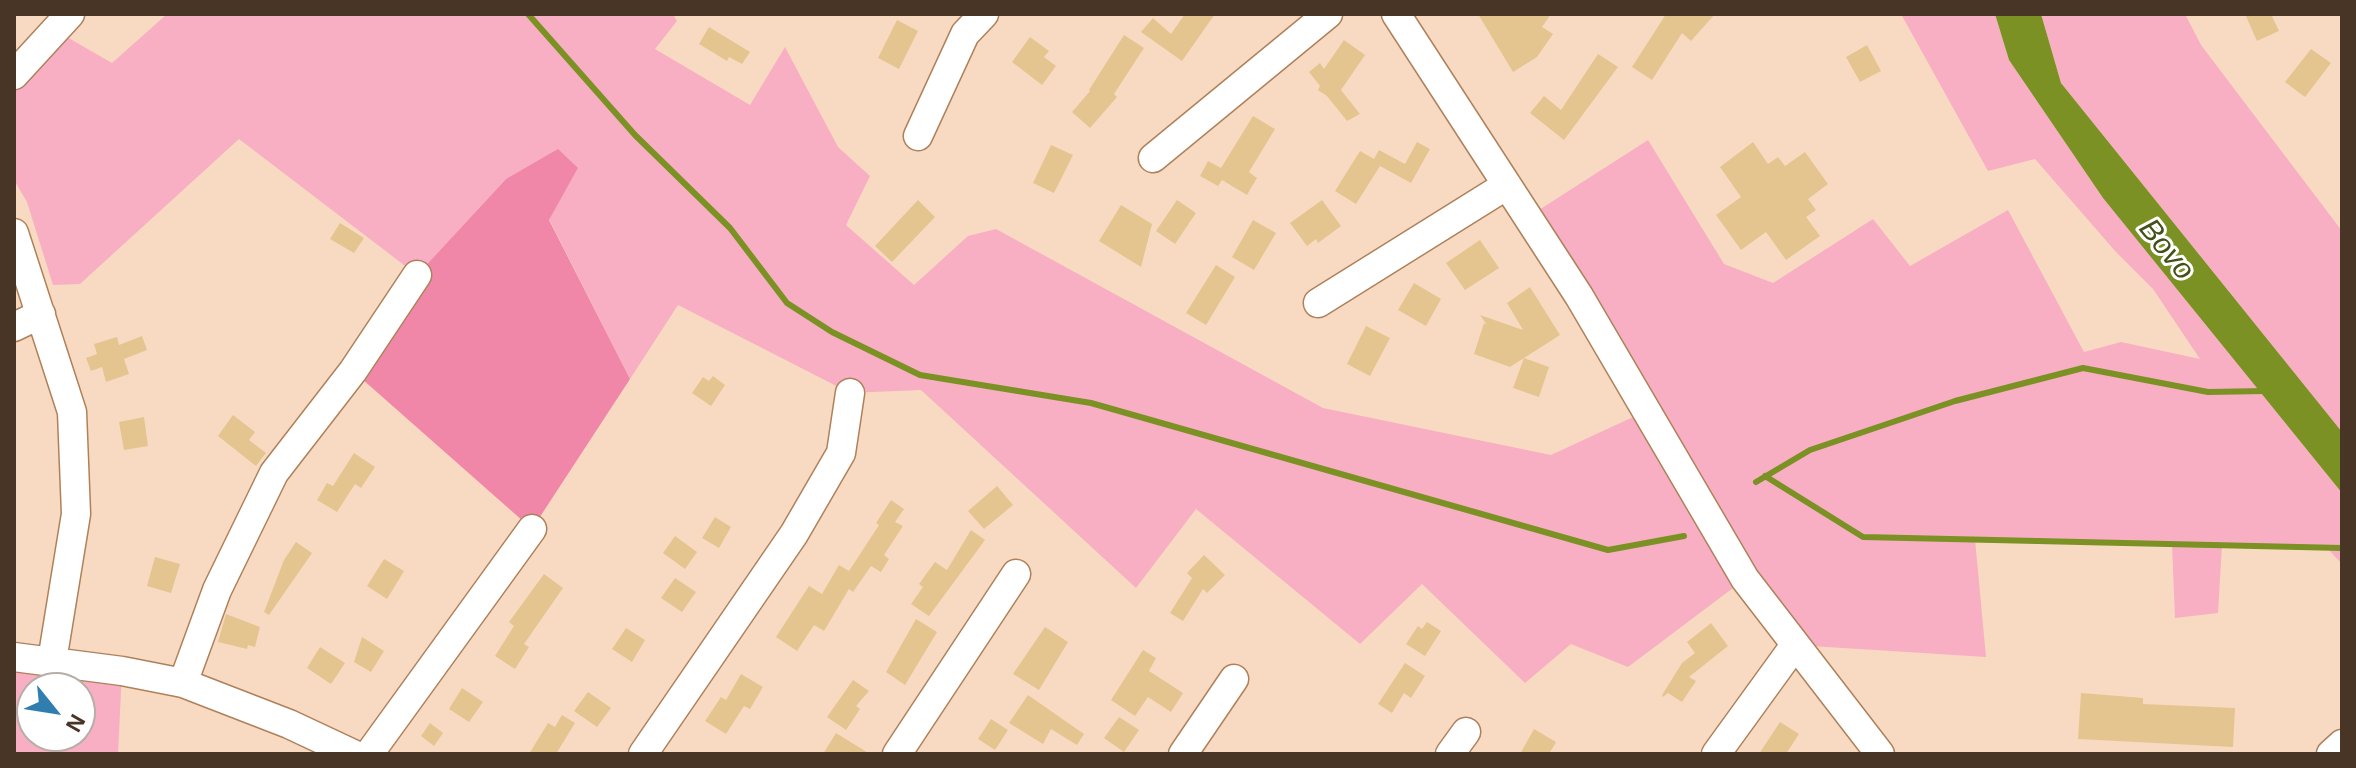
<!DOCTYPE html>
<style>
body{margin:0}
#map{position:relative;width:2356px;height:768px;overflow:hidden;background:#f8dac2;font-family:Arial,sans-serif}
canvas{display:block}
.frame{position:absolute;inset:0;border:16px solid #493525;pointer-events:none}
.north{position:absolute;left:16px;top:672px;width:80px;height:80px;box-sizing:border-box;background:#fff;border:2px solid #b6aea8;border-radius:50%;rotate:120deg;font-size:22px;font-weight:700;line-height:32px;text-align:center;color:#493525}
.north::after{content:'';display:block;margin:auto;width:28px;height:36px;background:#307eb0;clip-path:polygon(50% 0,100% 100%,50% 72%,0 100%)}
</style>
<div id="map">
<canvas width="2356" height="768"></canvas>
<div class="frame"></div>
<div class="north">N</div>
</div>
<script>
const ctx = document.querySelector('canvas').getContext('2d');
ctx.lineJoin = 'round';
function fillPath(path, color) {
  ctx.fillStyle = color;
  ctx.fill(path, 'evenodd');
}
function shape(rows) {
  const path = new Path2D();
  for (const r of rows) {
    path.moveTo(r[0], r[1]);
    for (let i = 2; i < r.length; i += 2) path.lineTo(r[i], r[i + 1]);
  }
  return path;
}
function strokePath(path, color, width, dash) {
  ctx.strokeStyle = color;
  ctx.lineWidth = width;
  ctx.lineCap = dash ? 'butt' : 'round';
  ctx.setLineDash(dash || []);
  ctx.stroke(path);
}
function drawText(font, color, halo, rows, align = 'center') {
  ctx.font = font + ' Arial,sans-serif';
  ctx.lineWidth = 6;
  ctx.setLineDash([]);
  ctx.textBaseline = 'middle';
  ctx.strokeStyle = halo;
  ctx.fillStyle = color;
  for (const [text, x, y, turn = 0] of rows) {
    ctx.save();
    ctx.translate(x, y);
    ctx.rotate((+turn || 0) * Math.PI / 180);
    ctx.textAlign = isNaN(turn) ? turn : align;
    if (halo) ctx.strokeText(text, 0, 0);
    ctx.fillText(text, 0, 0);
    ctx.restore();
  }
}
fillPath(shape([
 [167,14,673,14,677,21,655,49,750,105,785,47,838,147,870,176,846,225,914,285,968,236,996,229,1323,408,1551,455,1646,411,1528,217,1648,140,1724,264,1773,283,1873,219,1910,266,2008,210,2084,352,2121,342,2200,359,2153,289,2116,252,2035,159,1988,171,1901,14,1995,14,2009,60,2103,198,2342,493,2342,564,2327,548,2222,545,2218,613,2175,618,2172,544,1975,539,1986,657,1795,645,1745,579,1628,667,1571,644,1525,683,1422,584,1360,644,1196,509,1136,588,921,390,850,393,678,305,630,379,549,219,578,168,506,179,417,275,239,139,80,284,53,285,27,202,14,180,14,87,60,33,112,63],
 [2041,14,2185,14,2201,45,2342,231,2342,432,2061,83],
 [14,657,122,671,118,754,21,754,14,752],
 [32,688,80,688,80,736,32,736]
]), '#f8afc3');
fillPath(shape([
 [558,149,578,168,549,220,630,379,532,529,353,371,417,275,506,179]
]), '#f187a8');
fillPath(shape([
 [1995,14,2041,14,2061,83,2342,432,2342,493,2103,198,2009,60]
]), '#7b9124');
strokePath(shape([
 [528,14,635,135,730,228,787,303,832,332,920,375,1091,403,1608,550,1684,536],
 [1765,476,1863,537,2342,548],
 [1756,482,1810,450,1955,401,2083,368,2208,392,2265,391]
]), '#7b9124', 6);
fillPath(shape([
 [1185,14,1215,14,1182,61,1141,32,1153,18,1171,34],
 [1478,14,1551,14,1542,27,1553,34,1537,57,1513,72],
 [1666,14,1715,14,1691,41,1682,33,1652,80,1632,67],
 [2245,14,2271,14,2279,31,2257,41],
 [897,20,918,31,899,69,878,58],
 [709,27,750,52,742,64,729,57,727,61,699,44],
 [1124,35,1144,48,1114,94,1117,97,1090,128,1072,112,1090,91,1089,90],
 [1030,37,1049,51,1044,57,1056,66,1042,85,1012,62],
 [1344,40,1365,55,1341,90,1360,114,1347,121,1327,96,1318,90,1320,86,1309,72,1320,63,1324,69],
 [1867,45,1881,71,1860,82,1846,57],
 [2311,49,2331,63,2305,97,2285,82],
 [1598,54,1618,67,1564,140,1530,113,1544,96,1561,110],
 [1253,116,1275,129,1249,172,1257,178,1247,195,1222,180,1218,186,1200,176,1208,161,1221,168],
 [1417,142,1430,149,1411,183,1380,166,1356,204,1335,191,1360,151,1374,159,1379,150,1405,164],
 [1753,142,1768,164,1778,157,1785,166,1805,152,1828,184,1808,199,1816,210,1806,217,1820,236,1786,260,1766,232,1741,250,1716,215,1741,197,1720,167],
 [1051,145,1073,155,1054,193,1033,183],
 [918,200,935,217,892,262,875,246],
 [1177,200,1196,213,1175,244,1156,231],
 [1322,200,1341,226,1318,243,1316,239,1307,246,1290,223],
 [1121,205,1152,224,1141,267,1099,241],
 [1253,220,1276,233,1254,270,1232,257],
 [340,223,364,238,354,253,330,239],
 [1480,240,1499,268,1465,290,1446,263],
 [1216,265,1235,277,1206,325,1186,313],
 [1414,283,1441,299,1426,326,1398,310],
 [1530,287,1560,335,1510,367,1474,354,1484,323,1487,325,1480,315,1523,330,1507,303],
 [1366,326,1390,338,1370,376,1347,364],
 [142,336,147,350,124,359,129,374,106,382,102,367,91,371,86,358,97,354,94,344,117,337,119,345],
 [1524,358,1549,367,1539,397,1513,388],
 [713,376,725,385,711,406,692,393,703,377,709,381],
 [233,415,255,432,249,440,266,453,256,466,218,436],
 [144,417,148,446,124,450,119,422],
 [354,453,375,467,361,488,355,484,337,512,317,500,327,483,333,486],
 [997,486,1013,505,984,529,968,511],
 [891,500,904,509,895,522,903,526,884,555,889,559,881,572,871,566,853,592,849,589,824,631,814,625,797,651,776,637,809,586,822,594,839,565,849,571,879,525,876,523],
 [715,517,731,527,719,548,702,538],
 [971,530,985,540,929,616,911,604,923,587,919,584,935,562,947,570],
 [675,536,697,552,685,569,663,553],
 [296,542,312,553,269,615,264,612,284,560],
 [1204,555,1225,575,1207,593,1203,589,1183,621,1170,613,1192,578,1187,573],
 [155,557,180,564,171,593,147,586],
 [384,559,404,571,387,599,367,586],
 [544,574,563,588,524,644,529,647,515,669,495,656,514,626,509,622],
 [675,578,696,592,682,612,661,598],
 [226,614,260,627,255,647,248,645,247,649,218,642],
 [916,619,937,632,905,685,886,672],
 [1427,622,1441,631,1425,656,1406,644,1418,626,1422,629],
 [1711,623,1728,646,1689,677,1696,681,1682,702,1668,693,1663,697,1662,695,1682,663,1695,653,1687,642],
 [1045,627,1068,642,1039,690,1013,674],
 [626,628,645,640,632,662,612,649],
 [362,637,384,651,371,672,354,662],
 [320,647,345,663,331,684,307,668],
 [1143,650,1156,658,1149,671,1183,693,1171,712,1148,697,1135,716,1111,700],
 [1405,663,1425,676,1411,698,1404,693,1392,713,1378,704],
 [741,674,763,687,750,709,744,706,726,734,705,721,721,697,726,700],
 [853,680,869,691,856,706,860,709,846,730,827,717],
 [462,688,483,702,469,722,449,709],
 [588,692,611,708,597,727,574,711],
 [2081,693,2143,698,2143,704,2235,708,2233,747,2078,739],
 [1028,695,1084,734,1077,745,1051,729,1043,744,1009,723],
 [562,715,575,723,556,754,529,754,548,723,555,727],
 [1119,717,1139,730,1124,752,1104,738],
 [991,719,1008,730,995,750,978,739],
 [1780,722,1799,734,1786,754,1759,754],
 [430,723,443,733,434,746,421,736],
 [1534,729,1556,742,1549,754,1520,754],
 [836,733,870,754,823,754]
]), '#e4c590');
const minor = shape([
 [1396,14,1579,296,1745,579,1880,754],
 [14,75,70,14],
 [918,136,965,34,984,14],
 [1153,158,1328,14],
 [14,233,72,412,76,514,52,661],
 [1318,303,1507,185],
 [14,327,41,314],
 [14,657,122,671,183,683,289,724,353,754],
 [183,683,217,590,274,473,353,371,417,275],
 [369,754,532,529],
 [643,754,794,534,841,453,850,393],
 [897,754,1016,574],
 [1183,754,1234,679],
 [1450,754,1466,732],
 [1716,754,1795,645],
 [2331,754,2342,744]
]);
strokePath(minor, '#af815a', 31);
strokePath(minor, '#fff', 28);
drawText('italic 30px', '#44501a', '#fff', [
 ["Bovo",2166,250,51]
]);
</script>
